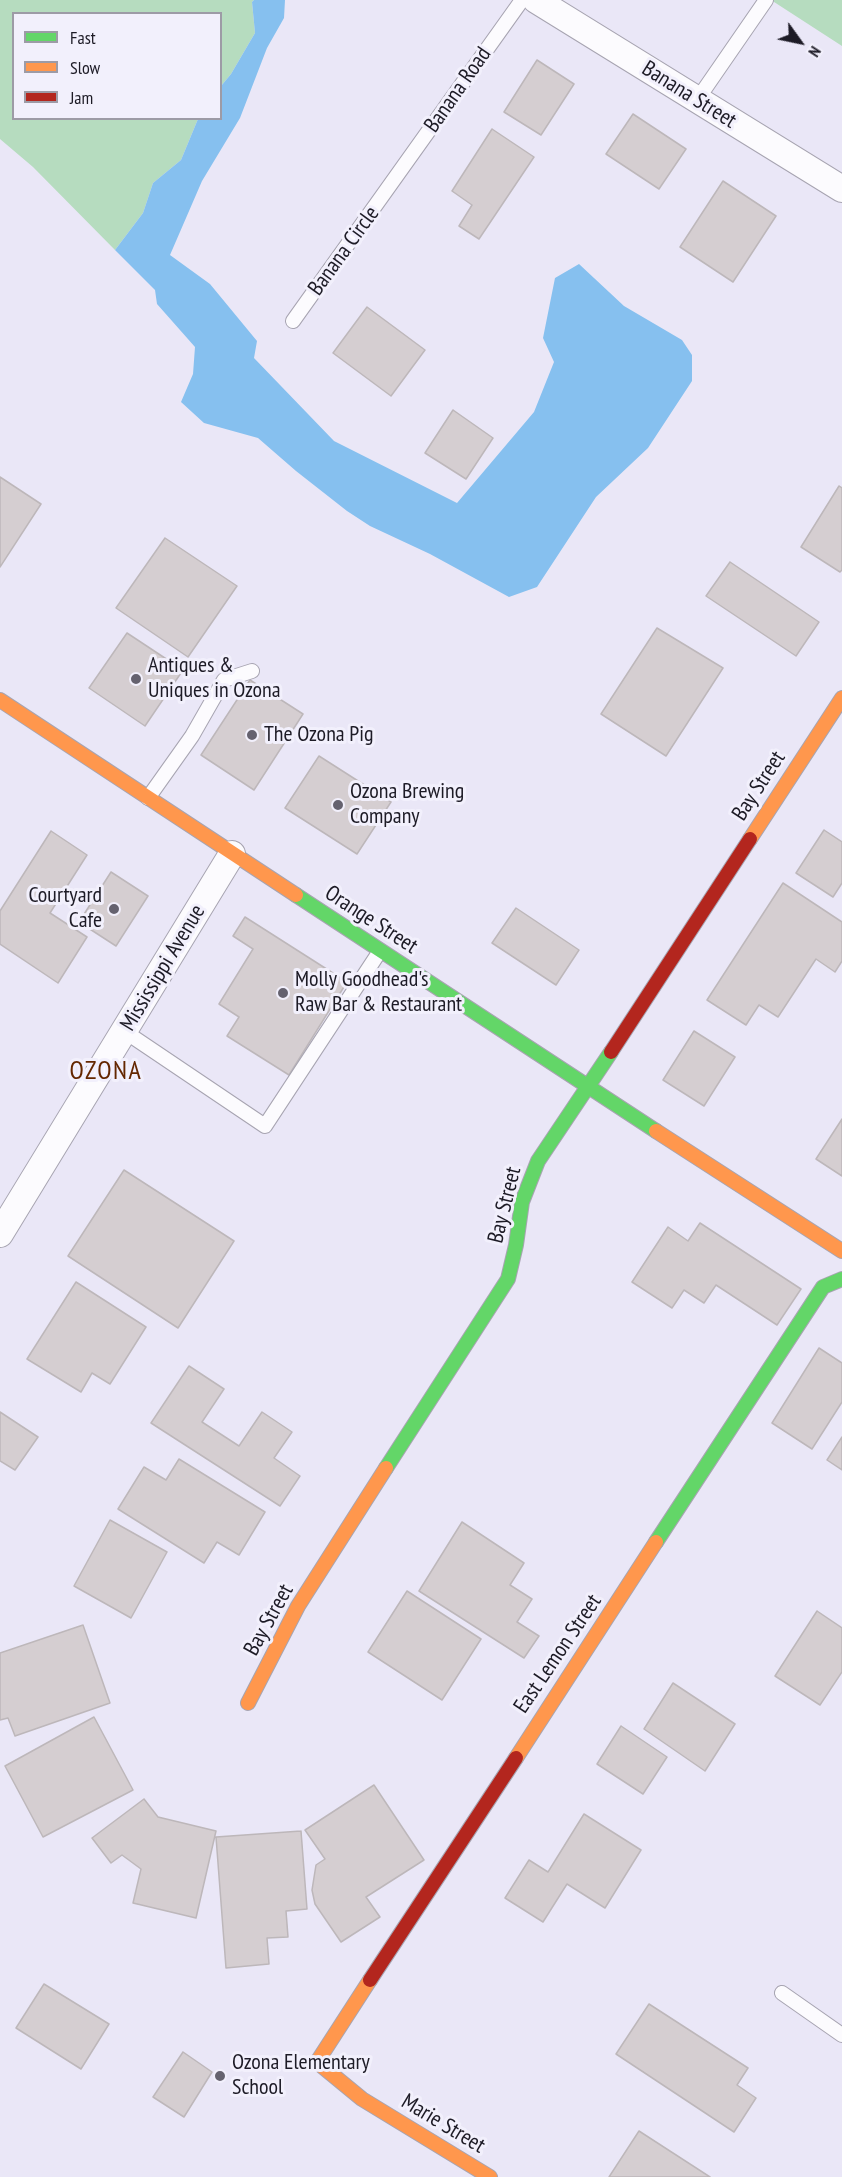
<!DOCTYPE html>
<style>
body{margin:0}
#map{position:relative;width:842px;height:2177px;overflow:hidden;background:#eae7f7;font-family:"PT Sans Narrow",sans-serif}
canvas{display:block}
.legend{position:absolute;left:12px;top:12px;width:210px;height:108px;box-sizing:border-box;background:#f2f0fc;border:2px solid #9d9ba6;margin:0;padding:8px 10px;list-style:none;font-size:18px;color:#1d1b26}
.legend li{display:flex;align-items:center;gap:12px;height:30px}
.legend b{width:30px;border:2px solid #9d9ba6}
.north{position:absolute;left:770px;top:12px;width:60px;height:60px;-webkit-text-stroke:4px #f2f0fc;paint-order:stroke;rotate:123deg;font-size:16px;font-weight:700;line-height:24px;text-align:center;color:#1d1b26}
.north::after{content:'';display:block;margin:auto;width:21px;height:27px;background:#1d1b26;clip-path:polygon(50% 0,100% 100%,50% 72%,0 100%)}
</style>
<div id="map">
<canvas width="842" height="2177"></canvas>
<ul class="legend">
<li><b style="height:8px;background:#63d668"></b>Fast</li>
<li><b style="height:8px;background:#ff974d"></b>Slow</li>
<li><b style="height:8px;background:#b3261e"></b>Jam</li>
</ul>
<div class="north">N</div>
</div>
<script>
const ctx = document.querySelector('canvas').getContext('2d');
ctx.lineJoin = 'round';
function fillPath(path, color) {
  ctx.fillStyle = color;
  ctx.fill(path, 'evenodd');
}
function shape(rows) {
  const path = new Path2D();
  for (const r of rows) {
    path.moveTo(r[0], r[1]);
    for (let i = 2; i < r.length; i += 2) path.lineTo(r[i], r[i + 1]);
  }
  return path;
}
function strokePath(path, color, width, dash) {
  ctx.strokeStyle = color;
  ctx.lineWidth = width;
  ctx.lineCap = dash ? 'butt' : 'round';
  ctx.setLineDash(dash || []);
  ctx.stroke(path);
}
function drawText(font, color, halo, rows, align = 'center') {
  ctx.font = font + ' "PT Sans Narrow",sans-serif';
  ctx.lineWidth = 6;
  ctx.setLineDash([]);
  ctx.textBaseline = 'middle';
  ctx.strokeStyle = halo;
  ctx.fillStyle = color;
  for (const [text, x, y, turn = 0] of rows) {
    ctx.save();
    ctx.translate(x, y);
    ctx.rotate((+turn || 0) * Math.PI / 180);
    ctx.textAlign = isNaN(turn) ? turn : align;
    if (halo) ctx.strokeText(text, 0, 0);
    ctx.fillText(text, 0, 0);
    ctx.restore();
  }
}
fillPath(shape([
 [0,0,254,0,252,2,255,33,231,74,221,86,220,14,14,14,14,118,198,119,181,160,153,183,143,213,115,250,33,167,0,139],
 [771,0,842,0,842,46]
]), '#b6dcbf');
fillPath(shape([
 [254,0,285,0,284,18,267,48,240,118,202,181,170,255,210,284,257,341,254,358,334,441,457,503,534,412,554,362,543,338,555,278,579,264,624,306,682,340,692,355,692,381,648,448,596,497,537,587,509,597,430,554,370,526,347,511,296,471,258,438,204,423,181,402,193,374,195,347,157,304,155,290,115,250,143,213,153,183,181,160,198,119,220,118,221,86,231,74,255,33,252,2]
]), '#86c0ef');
const building = shape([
 [537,60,574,84,541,135,504,112,537,60],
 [633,114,686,149,659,189,606,154,633,114],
 [492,129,534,157,479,239,459,226,472,205,452,191,492,129],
 [723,181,776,216,733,282,680,247,723,181],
 [367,307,425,350,391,396,333,353,367,307],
 [453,410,493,438,466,479,425,453,453,410],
 [0,477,41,504,0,567,0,477],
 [839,486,842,488,842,570,840,572,801,547,839,486],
 [165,538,237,586,188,657,116,608,165,538],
 [730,562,819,622,796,656,706,596,730,562],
 [657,628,723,668,666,756,601,714,657,628],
 [127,633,183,670,145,726,89,688,127,633],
 [250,680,303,714,254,790,201,755,250,680],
 [319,756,391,802,357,854,285,808,319,756],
 [824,830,842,842,842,883,833,897,796,873,824,830],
 [51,831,87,855,50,913,87,937,58,983,0,944,0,911,51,831],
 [111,872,148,896,116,946,79,922,111,872],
 [783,883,842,922,842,961,835,972,816,959,778,1017,759,1005,746,1025,707,1000,783,883],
 [516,908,579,950,556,985,492,943,516,908],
 [245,917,347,982,289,1075,227,1036,239,1017,219,1004,253,949,233,936,245,917],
 [694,1031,735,1057,704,1106,663,1080,694,1031],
 [842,1119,842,1176,816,1159,842,1119],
 [124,1170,234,1241,178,1328,68,1256,124,1170],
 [700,1223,801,1289,777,1325,716,1285,704,1303,684,1290,672,1308,632,1282,668,1227,688,1241,700,1223],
 [76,1282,146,1327,110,1384,92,1373,81,1392,27,1359,76,1282],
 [819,1348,842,1363,842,1402,812,1449,772,1423,819,1348],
 [189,1366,224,1389,202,1422,239,1446,262,1412,292,1432,274,1458,300,1476,280,1506,151,1423,189,1366],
 [0,1412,38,1437,15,1470,0,1461,0,1412],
 [842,1437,842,1470,827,1460,842,1437],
 [179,1459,265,1512,239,1555,217,1542,204,1563,118,1509,144,1467,166,1480,179,1459],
 [110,1520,167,1552,131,1618,74,1586,110,1520],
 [462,1522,524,1563,510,1585,532,1599,517,1622,539,1636,524,1658,419,1591,462,1522],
 [407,1591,481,1639,442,1700,368,1652,407,1591],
 [817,1611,842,1628,842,1672,820,1705,775,1676,817,1611],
 [83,1625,110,1703,15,1736,8,1718,0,1720,0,1653,83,1625],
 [673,1683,735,1724,705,1771,644,1729,673,1683],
 [94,1717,133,1790,43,1837,5,1766,94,1717],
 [621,1726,667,1757,643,1794,597,1764,621,1726],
 [374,1785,424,1860,366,1897,380,1917,341,1942,315,1904,312,1890,316,1865,325,1859,305,1830,374,1785],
 [144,1799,158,1817,216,1831,196,1918,133,1903,141,1869,122,1855,111,1863,92,1838,144,1799],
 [584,1814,641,1850,605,1908,567,1884,543,1922,505,1898,529,1860,548,1872,584,1814],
 [301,1831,307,1909,286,1911,288,1937,267,1938,269,1964,226,1968,216,1837,301,1831],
 [44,1984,109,2024,81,2069,16,2028,44,1984],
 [649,2004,748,2068,737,2085,756,2098,734,2132,616,2054,649,2004],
 [183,2052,212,2072,184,2117,153,2097,183,2052],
 [639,2131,710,2177,609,2177,639,2131]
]);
fillPath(building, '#d5ced1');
strokePath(building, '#bdb7ba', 1.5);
const lane = shape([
 [697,100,766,0],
 [293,321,522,0],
 [148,798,192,736,224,680,252,671],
 [124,1031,265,1126,380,951],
 [782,1993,842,2035]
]);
const street = shape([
 [536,0,842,189],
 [0,1234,232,854]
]);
const fast = shape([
 [296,895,656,1131],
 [386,1468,508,1279,516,1245,522,1202,538,1161,611,1052],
 [656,1542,823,1287,842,1279]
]);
const slow = shape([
 [0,700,296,895],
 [750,839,842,698],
 [656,1131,842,1251],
 [248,1703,298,1606,386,1468],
 [516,1758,656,1542],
 [370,1980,317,2062,362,2099,490,2177]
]);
const jam = shape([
 [611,1052,750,839],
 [370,1980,516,1758]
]);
strokePath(lane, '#a7a4b1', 16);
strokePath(street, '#a7a4b1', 28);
strokePath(fast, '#a7a4b1', 16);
strokePath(slow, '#a7a4b1', 16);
strokePath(jam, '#a7a4b1', 16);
strokePath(lane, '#fcfbfe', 14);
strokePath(street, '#fcfbfe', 26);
strokePath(fast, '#63d668', 14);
strokePath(slow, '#ff974d', 14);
strokePath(jam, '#b3261e', 14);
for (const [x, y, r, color] of [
 [136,679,6,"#65626f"],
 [252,735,6,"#65626f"],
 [338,805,6,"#65626f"],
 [114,909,6,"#65626f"],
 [283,993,6,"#65626f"],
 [220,2076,6,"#65626f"]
]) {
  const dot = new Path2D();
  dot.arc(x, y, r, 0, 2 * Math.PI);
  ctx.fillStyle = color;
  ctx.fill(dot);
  strokePath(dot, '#f2f0fc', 2);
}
drawText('22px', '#1d1b26', '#f2f0fc', [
 ["Banana Road",458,90,-55],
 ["Banana Street",689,95,32],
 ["Banana Circle",344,251,-54],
 ["Bay Street",759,786,-57],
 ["Orange Street",371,920,33],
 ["Mississippi Avenue",163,968,-59],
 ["Bay Street",505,1205,-76],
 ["Bay Street",269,1620,-61],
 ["East Lemon Street",558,1654,-56],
 ["Marie Street",443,2124,31]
]);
drawText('22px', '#1d1b26', '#f2f0fc', [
 ["Antiques &",148,666],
 ["Uniques in Ozona",148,691],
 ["The Ozona Pig",264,735],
 ["Ozona Brewing",350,792],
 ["Company",350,817],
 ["Courtyard",102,896,"right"],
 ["Cafe",102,921,"right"],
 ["Molly Goodhead's",295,980],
 ["Raw Bar & Restaurant",295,1005],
 ["Ozona Elementary",232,2063],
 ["School",232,2088]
], 'left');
ctx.letterSpacing = '1.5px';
drawText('26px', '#642700', '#f2f0fc', [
 ["OZONA",106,1072]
]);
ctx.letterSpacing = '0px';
</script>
